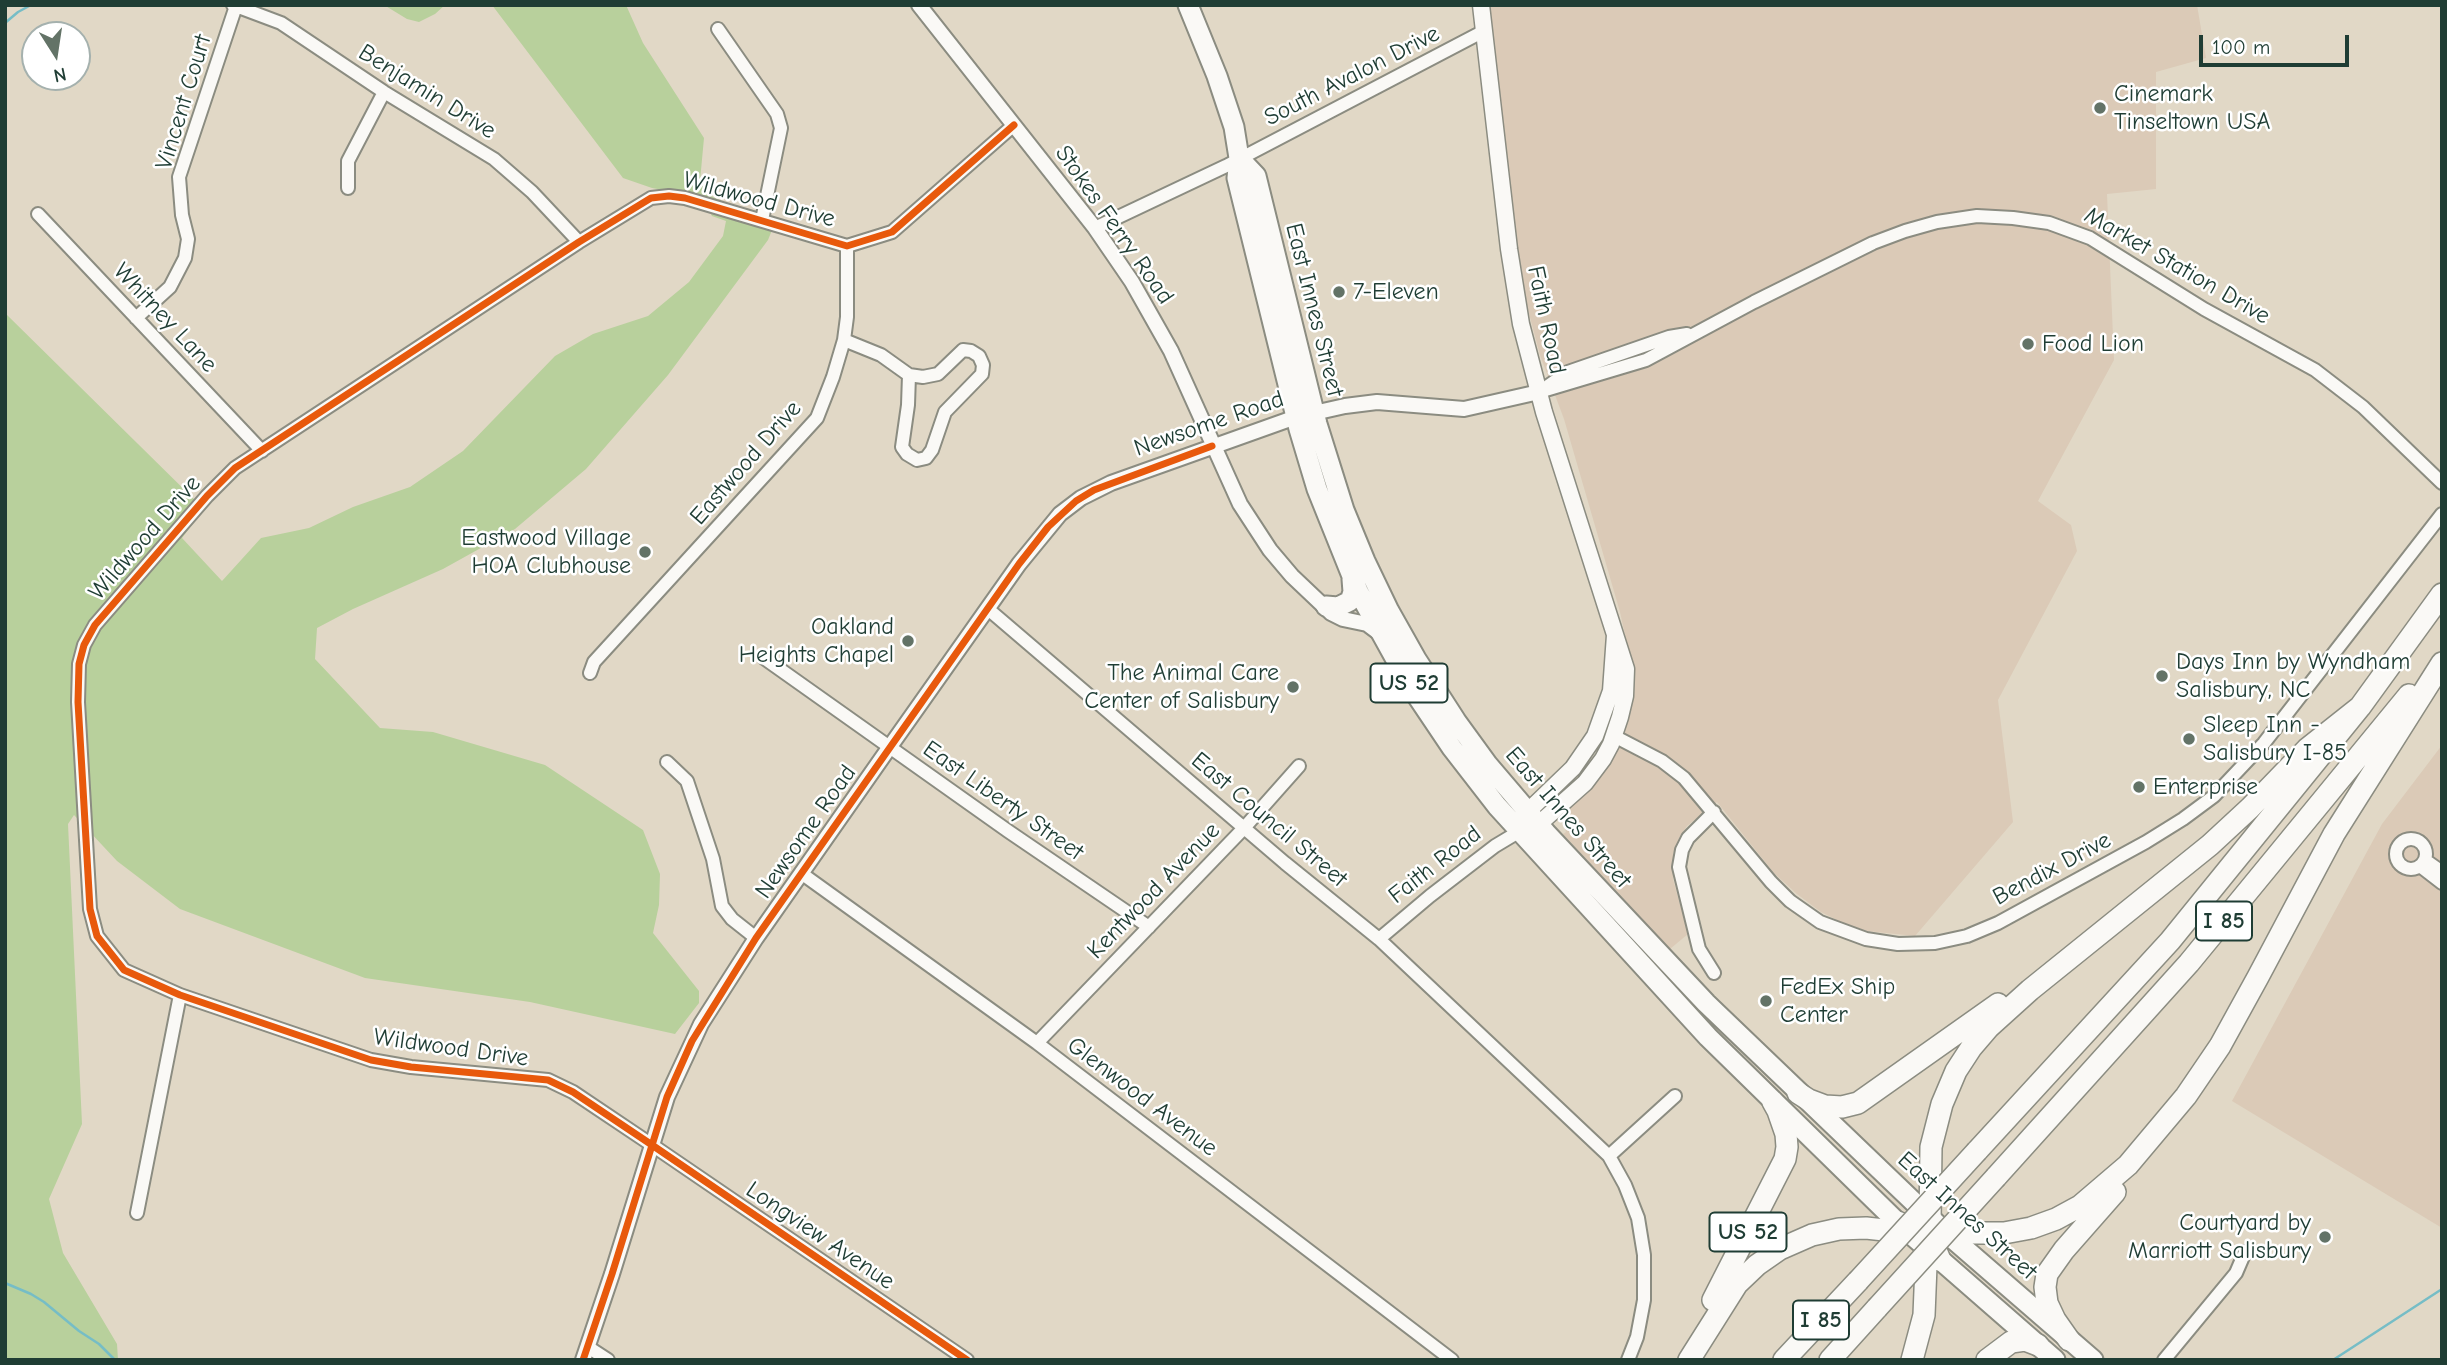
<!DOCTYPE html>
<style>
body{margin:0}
#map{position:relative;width:2447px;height:1365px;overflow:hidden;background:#e1d8c6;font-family:"Comic Neue",sans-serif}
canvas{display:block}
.frame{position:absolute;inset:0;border:7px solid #1f3d34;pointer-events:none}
.north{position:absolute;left:21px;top:21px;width:70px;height:70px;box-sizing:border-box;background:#fff;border:2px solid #a5b1ae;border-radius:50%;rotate:168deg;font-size:19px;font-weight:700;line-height:28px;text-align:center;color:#1f3d34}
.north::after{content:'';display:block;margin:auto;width:24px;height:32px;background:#637367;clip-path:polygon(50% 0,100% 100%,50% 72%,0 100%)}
.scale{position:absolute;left:2199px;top:35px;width:150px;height:32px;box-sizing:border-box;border:4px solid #1f3d34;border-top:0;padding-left:9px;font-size:21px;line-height:24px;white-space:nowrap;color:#1f3d34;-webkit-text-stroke:5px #fff;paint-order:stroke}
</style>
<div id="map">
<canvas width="2447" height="1365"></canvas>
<div class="frame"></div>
<div class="north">N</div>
<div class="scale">100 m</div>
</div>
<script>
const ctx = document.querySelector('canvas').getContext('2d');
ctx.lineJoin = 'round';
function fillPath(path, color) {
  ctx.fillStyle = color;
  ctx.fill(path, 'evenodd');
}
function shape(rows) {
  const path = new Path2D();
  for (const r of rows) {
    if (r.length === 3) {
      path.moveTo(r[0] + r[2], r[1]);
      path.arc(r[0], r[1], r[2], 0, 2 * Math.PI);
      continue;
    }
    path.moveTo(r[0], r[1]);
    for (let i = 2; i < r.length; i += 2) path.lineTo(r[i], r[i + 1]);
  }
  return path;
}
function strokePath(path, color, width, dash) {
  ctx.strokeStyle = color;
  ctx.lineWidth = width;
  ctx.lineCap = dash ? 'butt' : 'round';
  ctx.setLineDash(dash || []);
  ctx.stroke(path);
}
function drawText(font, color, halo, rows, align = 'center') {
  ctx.font = font + ' "Comic Neue",sans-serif';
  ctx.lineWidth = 5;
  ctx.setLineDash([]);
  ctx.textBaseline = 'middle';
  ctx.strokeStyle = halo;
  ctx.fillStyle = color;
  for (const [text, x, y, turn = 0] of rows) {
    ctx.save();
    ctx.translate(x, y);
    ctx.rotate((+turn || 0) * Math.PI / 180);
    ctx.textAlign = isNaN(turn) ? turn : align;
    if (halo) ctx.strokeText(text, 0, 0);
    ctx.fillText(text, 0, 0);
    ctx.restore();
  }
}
fillPath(shape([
 [1487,5,2197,5,2206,58,2156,72,2156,189,2107,194,2114,360,2038,501,2071,525,2077,551,1998,700,2013,822,1915,936,1867,931,1843,923,1821,912,1797,894,1774,873,1717,802,1687,826,1679,838,1673,854,1673,879,1688,934,1670,949,1563,834,1566,832,1563,821,1566,812,1594,779,1630,658,1620,612,1564,419,1540,355,1527,306,1504,161],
 [2442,745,2442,1228,2232,1101,2382,824]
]), '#dbcab7');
fillPath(shape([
 [384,5,445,5,435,14,419,22,407,19],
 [492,5,626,5,643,43,704,138,700,181,707,194,732,206,750,211,747,223,772,230,768,240,668,375,586,469,515,529,443,569,353,609,317,628,315,659,380,728,433,732,545,765,643,830,660,874,659,905,653,933,699,991,699,1003,675,1034,530,1002,365,978,180,909,117,861,74,815,68,824,82,1124,49,1199,63,1253,117,1344,118,1360,5,1360,5,313,204,509,182,538,222,581,261,538,309,528,353,507,410,487,463,451,555,356,593,334,648,316,689,282,723,236,726,221,712,216,702,197,652,188,623,178]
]), '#b8d09c');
strokePath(shape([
 [5,23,18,12,31,5],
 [5,1283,31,1294,44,1302,79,1331,99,1344,115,1360],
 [2333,1360,2442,1289]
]), '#76bdc6', 2.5);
const minor = shape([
 [233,5,281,23,384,92,494,159,532,192,579,242],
 [718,29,777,114,781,128,762,220],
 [348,188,348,161,384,92],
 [38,214,262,451],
 [1095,228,1226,166,1484,31],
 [136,318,170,287,185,258,188,239,182,215,179,177,236,6],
 [844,340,881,355,909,375],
 [963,350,971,351,979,356,983,365,982,374,945,412,932,450,926,458,917,460,907,454,902,447,908,405,909,375,923,377,938,374,963,350],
 [1548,386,1568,372,1669,337,1687,334],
 [1539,392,1646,360,1754,302,1873,243,1905,231,1937,222,1977,216,2013,218,2049,223,2090,238,2204,309,2315,370,2363,407,2442,483],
 [988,609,1285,863,1379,939,1609,1156,1625,1185,1638,1218,1644,1255,1644,1300,1637,1337,1628,1360],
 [764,658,1008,831,1149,927],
 [590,673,594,662,817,418,833,377,844,340,847,317,847,246],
 [1614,736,1662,761,1684,778,1771,882,1790,901,1820,922,1866,939,1898,944,1935,943,1967,936,1998,923,2146,842,2183,819,2214,796,2264,743,2442,514],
 [667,762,687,781,713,859,722,906,732,919,756,938],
 [2411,854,15],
 [2425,860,2442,872],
 [2420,866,2442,883],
 [801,873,1037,1043,1452,1360],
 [1379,939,1430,896,1495,846,1520,831],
 [1714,973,1699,949,1679,867,1682,850,1688,838,1714,812],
 [1037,1043,1244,828,1299,766],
 [1609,1156,1675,1096],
 [137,1213,180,995],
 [588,1347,608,1360],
 [967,1360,652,1145,573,1092,548,1080,411,1067,371,1060,180,995,124,970,97,936,90,909,78,702,79,664,84,645,95,625,207,496,235,468,579,242,651,198,669,196,685,198,847,246,892,232,1014,125],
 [2164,1360,2236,1273,2245,1252]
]);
const tertiary = shape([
 [919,5,1095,228,1132,282,1171,351,1240,504,1270,550,1292,576,1331,613,1343,619,1367,624,1379,633],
 [583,1360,612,1274,667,1097,701,1024,756,938,889,748,1019,564,1060,514,1081,498,1111,483,1296,417,1345,406,1377,402,1464,409,1539,392]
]);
const secondary = shape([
 [1481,5,1509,249,1521,324,1544,412,1626,669,1625,696,1620,717,1611,744,1603,759,1585,783,1531,831],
 [1520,819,1573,768,1595,736,1611,691,1615,635]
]);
const primary = shape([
 [1188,5,1217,76,1234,127,1239,158,1237,178,1299,429,1317,489,1358,591,1411,687,1452,748,1497,806,1708,1037,1897,1222,2055,1360],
 [1239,158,1256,176,1317,424,1344,510,1365,561,1389,611,1416,659,1456,721,1488,765,1546,833,1706,1003,1944,1231,2093,1360],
 [1326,606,1338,607,1350,601,1353,592,1352,579]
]);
const motorway = shape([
 [1798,1093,1809,1100,1825,1106,1842,1107,1858,1103,1998,1004],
 [1977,1151,2170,941,2360,707,2442,594],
 [1996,1177,2189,963,2409,695],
 [1897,1222,1914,1228,1958,1233,2004,1233,2031,1228,2056,1219,2080,1206,2128,1165,2186,1096,2220,1046,2258,977,2334,834,2442,663],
 [1940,1260,1933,1243,1930,1222,1931,1147,1942,1104,1956,1071,1971,1048,1989,1027,2030,990,2210,845,2250,808,2307,749,2360,707],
 [1713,1300,1785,1159,1787,1147,1786,1134,1778,1111,1773,1102],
 [2069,1340,2055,1320,2047,1303,2045,1287,2047,1274,2064,1250,2115,1192],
 [1689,1360,1737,1284,1757,1265,1780,1249,1812,1235,1839,1229,1866,1228,1912,1233],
 [1784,1360,1858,1281],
 [1830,1360,1877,1308],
 [1912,1360,1924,1315,1927,1241],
 [1987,1360,2011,1342,2025,1340,2038,1345]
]);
strokePath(minor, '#8b8c81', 16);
strokePath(tertiary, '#8b8c81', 18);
strokePath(secondary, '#8b8c81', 19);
strokePath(primary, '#8b8c81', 23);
strokePath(motorway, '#8b8c81', 24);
strokePath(minor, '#faf9f6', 12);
strokePath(tertiary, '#faf9f6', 14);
strokePath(secondary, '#faf9f6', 16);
strokePath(primary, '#faf9f6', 19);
strokePath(motorway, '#faf9f6', 21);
const motorwayBridge = shape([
 [1858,1281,1977,1151],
 [1877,1308,1996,1177]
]);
strokePath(motorwayBridge, '#8b8c81', 24, []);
strokePath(motorwayBridge, '#faf9f6', 21);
strokePath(shape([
 [583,1360,612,1274,667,1097,692,1041,756,938,1019,564,1048,527,1076,501,1094,490,1212,446],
 [967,1360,652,1145,573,1092,548,1080,411,1067,371,1060,180,995,124,970,97,936,90,909,78,702,79,664,84,645,95,625,207,496,235,468,579,242,651,198,669,196,685,198,847,246,892,232,1014,125]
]), '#e8590c', 7);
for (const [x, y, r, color] of [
 [2100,108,7,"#637367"],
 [1339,292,7,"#637367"],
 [2028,344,7,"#637367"],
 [645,552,7,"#637367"],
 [908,641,7,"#637367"],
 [2162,676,7,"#637367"],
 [1293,687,7,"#637367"],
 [2189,739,7,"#637367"],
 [2139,787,7,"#637367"],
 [1766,1001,7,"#637367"],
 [2325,1237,7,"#637367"]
]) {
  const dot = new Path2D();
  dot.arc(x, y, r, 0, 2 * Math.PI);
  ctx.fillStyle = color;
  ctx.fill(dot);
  strokePath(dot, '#fff', 2.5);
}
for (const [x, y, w] of [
 [1409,683,77],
 [2224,921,56],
 [1748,1232,77],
 [1821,1320,56]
]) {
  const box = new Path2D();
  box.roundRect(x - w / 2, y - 19.5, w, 39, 5);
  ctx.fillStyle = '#fff';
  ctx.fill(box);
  strokePath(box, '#1f3d34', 2);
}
drawText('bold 23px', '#1f3d34', null, [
 ["US 52",1409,683],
 ["I 85",2224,921],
 ["US 52",1748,1232],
 ["I 85",1821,1320]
]);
drawText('24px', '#1f3d34', '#fff', [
 ["South Avalon Drive",1352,76,-27],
 ["Benjamin Drive",427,92,32],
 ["Vincent Court",184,102,-73],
 ["Wildwood Drive",759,200,15],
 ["Stokes Ferry Road",1114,225,55],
 ["Market Station Drive",2177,266,30],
 ["East Innes Street",1314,310,76],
 ["Whitney Lane",165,318,47],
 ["Faith Road",1546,320,78],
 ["Newsome Road",1209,424,-19],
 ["Eastwood Drive",746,463,-49],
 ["Wildwood Drive",145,538,-49],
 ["East Liberty Street",1003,801,35],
 ["East Innes Street",1568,818,49],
 ["East Council Street",1269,820,40],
 ["Newsome Road",806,832,-55],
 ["Faith Road",1435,865,-38],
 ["Bendix Drive",2052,869,-28],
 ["Kentwood Avenue",1154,891,-46],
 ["Wildwood Drive",451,1048,8],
 ["Glenwood Avenue",1142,1097,37],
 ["East Innes Street",1967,1216,42],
 ["Longview Avenue",820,1236,34]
]);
drawText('24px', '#1f3d34', '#fff', [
 ["Cinemark",2114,94],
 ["Tinseltown USA",2114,122],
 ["7-Eleven",1353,292],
 ["Food Lion",2042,344],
 ["Eastwood Village",631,538,"right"],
 ["HOA Clubhouse",631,566,"right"],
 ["Oakland",894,627,"right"],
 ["Heights Chapel",894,655,"right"],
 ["Days Inn by Wyndham",2176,662],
 ["Salisbury, NC",2176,690],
 ["The Animal Care",1279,673,"right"],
 ["Center of Salisbury",1279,701,"right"],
 ["Sleep Inn -",2203,725],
 ["Salisbury I-85",2203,753],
 ["Enterprise",2153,787],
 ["FedEx Ship",1780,987],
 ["Center",1780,1015],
 ["Courtyard by",2311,1223,"right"],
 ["Marriott Salisbury",2311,1251,"right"]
], 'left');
</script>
